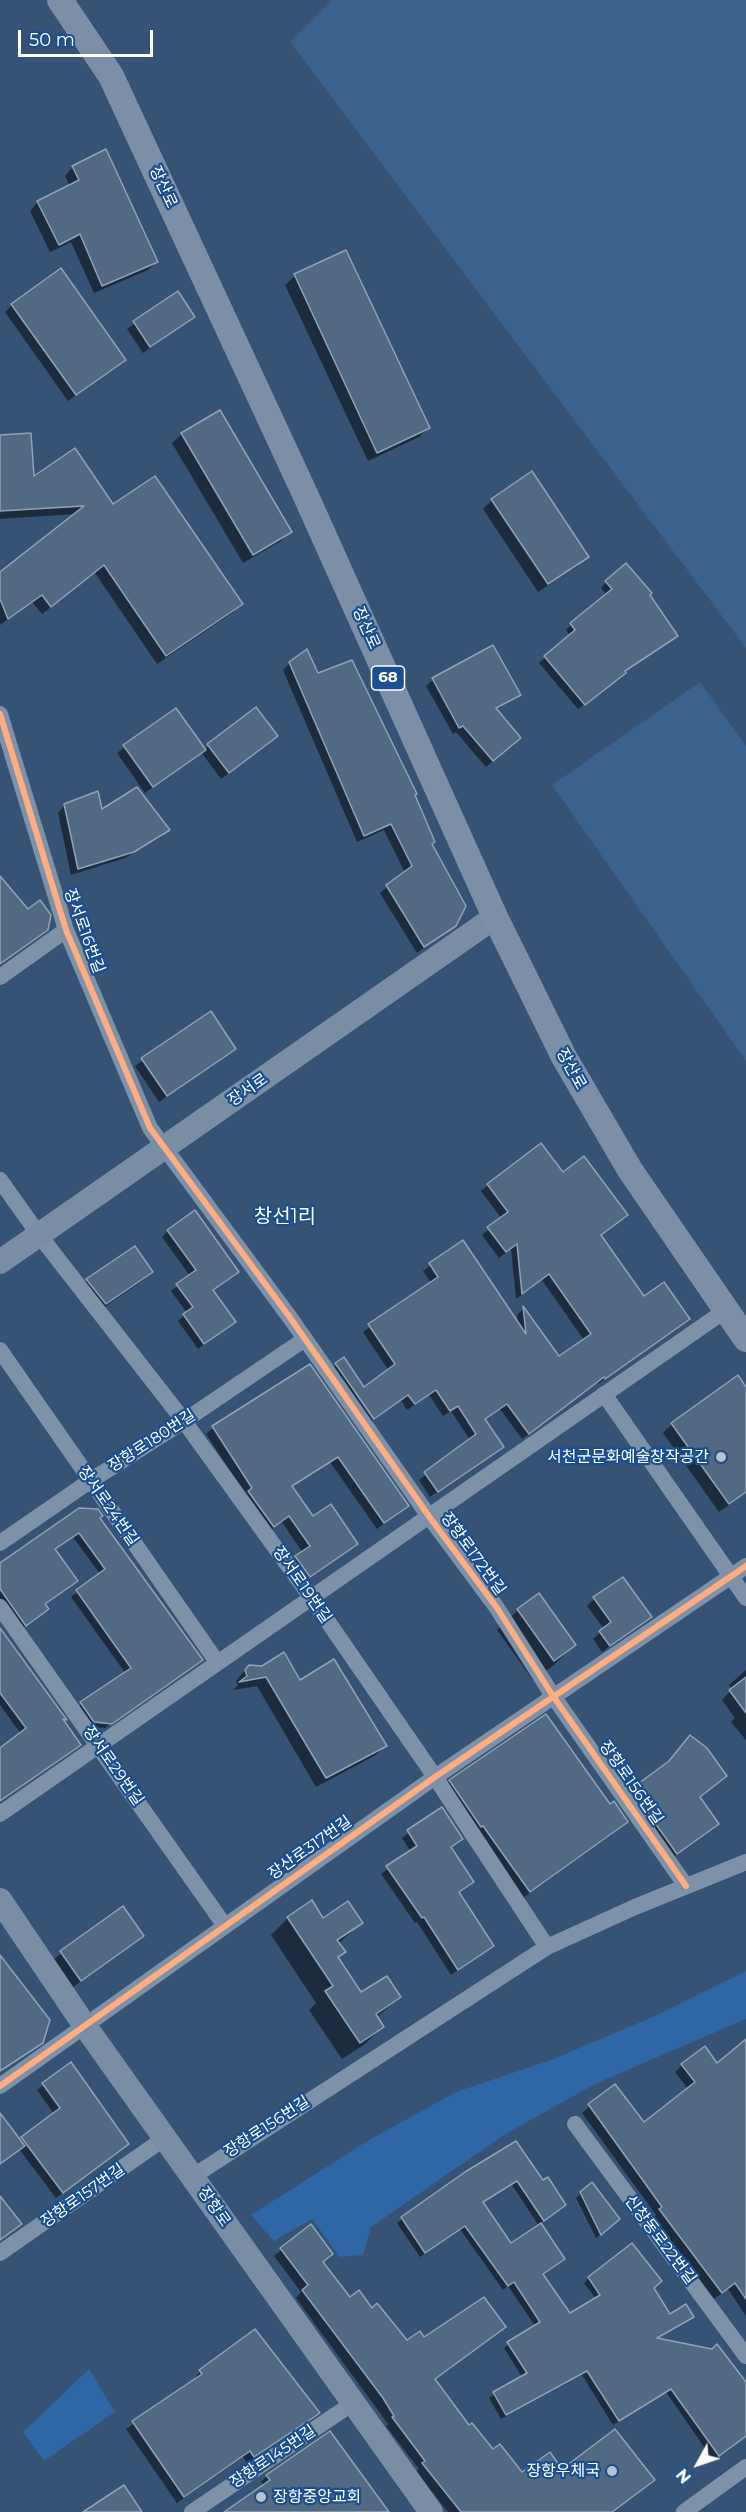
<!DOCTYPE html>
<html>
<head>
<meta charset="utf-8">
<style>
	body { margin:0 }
	#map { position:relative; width:746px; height:2512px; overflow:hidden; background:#365274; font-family:Montserrat,sans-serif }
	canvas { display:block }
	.north { position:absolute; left:668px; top:2434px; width:60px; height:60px; -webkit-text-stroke:4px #1b4f8f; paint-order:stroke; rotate:230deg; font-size:16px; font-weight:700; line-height:24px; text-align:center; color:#fff }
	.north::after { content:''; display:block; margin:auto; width:21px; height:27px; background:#fff; clip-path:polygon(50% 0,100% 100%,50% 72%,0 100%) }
	.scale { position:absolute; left:18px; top:30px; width:135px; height:27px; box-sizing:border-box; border:3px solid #fff; border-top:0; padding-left:8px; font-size:18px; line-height:21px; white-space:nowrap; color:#fff; -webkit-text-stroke:4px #1b4f8f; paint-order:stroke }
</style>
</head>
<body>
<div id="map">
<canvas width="746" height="2512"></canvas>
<div class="north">N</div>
<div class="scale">50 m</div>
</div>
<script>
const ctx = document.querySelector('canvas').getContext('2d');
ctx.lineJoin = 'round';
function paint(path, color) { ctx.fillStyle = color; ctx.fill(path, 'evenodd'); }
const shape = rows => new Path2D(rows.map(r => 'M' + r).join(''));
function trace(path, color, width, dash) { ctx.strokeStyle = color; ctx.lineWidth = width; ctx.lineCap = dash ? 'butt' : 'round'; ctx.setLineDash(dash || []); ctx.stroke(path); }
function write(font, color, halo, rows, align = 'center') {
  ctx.font = font + ' Montserrat,"Noto Sans KR",sans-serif'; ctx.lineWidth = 4.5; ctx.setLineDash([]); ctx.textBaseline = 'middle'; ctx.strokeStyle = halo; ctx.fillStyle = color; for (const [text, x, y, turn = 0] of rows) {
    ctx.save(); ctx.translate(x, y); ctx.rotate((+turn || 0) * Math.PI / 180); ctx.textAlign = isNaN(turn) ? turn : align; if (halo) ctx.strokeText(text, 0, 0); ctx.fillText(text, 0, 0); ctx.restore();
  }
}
paint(shape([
	[746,1971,746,2019,595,2084,504,2135,371,2227,363,2255,340,2257,312,2219,274,2241,251,2215,369,2140,456,2092,551,2060,657,2015],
	[89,2369,115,2412,44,2461,23,2432]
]), '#2f66a5');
paint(shape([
	[332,0,746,0,746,648,290,42],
	[700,682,746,746,746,1061,552,785]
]), '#3b618d');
paint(shape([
	[73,167,157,261,148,270,94,293,71,242,50,252,30,211,38,202,70,186,65,176],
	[346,252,428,428,419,437,368,461,285,285,295,276],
	[177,293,193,316,143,353,127,329],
	[12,305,124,360,68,401,5,312],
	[219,412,290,532,281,541,243,563,172,443,182,434],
	[0,436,33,479,113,506,241,604,232,613,157,664,95,573,42,614,32,602,0,625,0,574,76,514,0,519],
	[492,500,587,556,578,566,538,592,483,509],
	[606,582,648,595,676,636,624,672,578,709,539,663,570,636,566,630,571,625,607,595,601,588],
	[493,647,519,694,496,710,512,745,486,767,456,732,453,734,426,686,433,680],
	[290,663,317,675,431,844,455,925,417,953,380,893,405,873,384,830,357,842,283,670],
	[255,709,269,743,221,779,201,752,145,793,117,753,175,710,204,750],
	[65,805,168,830,161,837,125,858,71,875,58,813],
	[0,877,41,934,0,965],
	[210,1013,234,1049,159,1102,135,1066],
	[562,1174,626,1215,600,1236,644,1298,688,1319,598,1384,597,1382,522,1439,500,1409,484,1420,502,1447,430,1497,419,1480,470,1440,451,1411,443,1416,429,1395,407,1410,401,1400,375,1419,357,1393,354,1393,373,1420,367,1425,329,1371,344,1359,363,1390,389,1371,363,1332,431,1283,423,1271,463,1242,518,1325,517,1315,523,1309,558,1358,584,1340,542,1280,516,1299,511,1249,499,1258,482,1235,502,1219,481,1191,488,1185],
	[168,1231,234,1322,198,1349,178,1321,187,1313,171,1291,190,1276,162,1237],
	[151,1272,142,1281,96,1313,78,1289,87,1280],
	[310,1367,407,1505,377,1529,330,1462,292,1487,313,1518,356,1544,302,1583,289,1564,303,1553,282,1522,266,1533,246,1495,206,1434,213,1428],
	[746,1389,746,1493,719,1512,663,1433,672,1424],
	[98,1518,196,1665,105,1728,89,1727,76,1708,126,1674,71,1597,100,1574,73,1537,54,1550,44,1605,47,1609,42,1614,20,1630,0,1603,0,1565],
	[594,1599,650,1617,602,1652,593,1639,604,1629,587,1606],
	[518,1610,574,1645,553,1666,533,1680,497,1630],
	[0,1628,65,1720,63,1722,80,1745,0,1802,0,1749,21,1734,0,1705],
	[249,1666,299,1682,385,1746,376,1755,316,1787,257,1686,233,1690,238,1685,236,1681,240,1676],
	[746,1670,746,1740,731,1722,735,1718,722,1700,732,1689,729,1685],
	[450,1781,609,1806,626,1822,617,1831,520,1900,441,1790],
	[632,1790,698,1798,717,1824,671,1859,626,1796],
	[442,1809,461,1839,450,1848,472,1881,458,1893,492,1946,451,1975,417,1922,415,1923,381,1874,411,1852,402,1838],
	[122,1908,142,1936,73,1987,54,1959],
	[288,1918,361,1923,338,1944,344,1952,337,1959,361,1994,399,1997,376,2018,382,2027,365,2044,342,2059,309,2010,316,2003,271,1935],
	[0,1956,41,2042,0,2072],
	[746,2041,746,2316,728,2289,714,2299,653,2218,656,2215,582,2113,615,2086,644,2124,688,2089,675,2072,682,2065,717,2065],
	[71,2064,127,2144,56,2198,19,2149,0,2163,0,2115,19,2141,54,2114,37,2090],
	[466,2173,543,2182,565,2205,540,2223,563,2259,542,2275,569,2315,596,2299,584,2283,589,2278,652,2288,669,2316,692,2317,656,2340,746,2385,746,2435,713,2460,666,2392,613,2425,582,2375,501,2419,489,2398,522,2377,504,2348,535,2326,508,2286,503,2290,460,2229,420,2257,397,2223],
	[512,2185,539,2226,510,2245,482,2203],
	[591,2185,613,2223,596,2238,576,2198],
	[311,2226,331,2254,322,2263,350,2299,372,2310,407,2343,504,2327,434,2380,469,2427,493,2451,521,2474,562,2471,646,2487,612,2512,448,2512,416,2471,419,2469,386,2426,388,2424,296,2298,301,2292,274,2256],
	[200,2372,318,2413,247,2463,243,2457,177,2503,126,2429,195,2380,194,2379],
	[267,2476,387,2512,226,2512,264,2486,261,2482]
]), '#0007');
const building = shape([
	[106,149,158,262,102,286,80,234,59,245,37,201,79,180,72,166,106,149],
	[346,250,430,428,377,453,294,274,346,250],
	[61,268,126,360,76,395,11,304,61,268],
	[178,291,195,317,150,347,133,321,178,291],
	[220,410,292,532,253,555,181,433,220,410],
	[31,433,34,476,75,448,113,504,155,476,243,604,166,656,104,565,51,607,42,595,8,619,0,599,0,572,84,506,0,511,0,435,31,433],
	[532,471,589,557,548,584,491,499,532,471],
	[626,563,652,593,650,595,678,636,625,671,626,673,585,705,544,656,575,630,570,623,612,589,605,581,626,563],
	[493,645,521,695,496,708,521,738,493,761,463,726,459,728,432,678,493,645],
	[307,649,318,673,352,660,417,794,415,795,435,842,432,844,466,906,456,926,424,947,386,885,412,866,391,824,364,836,289,662,307,649],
	[256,707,278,736,229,773,207,744,256,707],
	[176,708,206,750,153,787,123,745,176,708],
	[137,787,170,830,134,852,78,869,64,804,98,791,102,809,137,787],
	[0,876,28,909,40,900,51,915,48,930,0,964,0,876],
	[211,1011,236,1049,167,1096,141,1058,211,1011],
	[541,1143,563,1172,584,1156,628,1215,601,1235,644,1296,664,1282,690,1319,605,1379,604,1377,529,1434,507,1404,485,1419,504,1447,438,1492,424,1472,476,1434,458,1406,450,1411,436,1390,415,1404,408,1395,374,1419,335,1363,344,1357,364,1387,395,1364,368,1324,438,1277,429,1263,463,1240,526,1334,523,1306,559,1356,591,1334,549,1274,522,1294,517,1244,506,1252,487,1227,508,1212,487,1184,541,1143],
	[195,1210,239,1272,213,1290,236,1322,204,1344,183,1314,193,1307,176,1284,196,1270,167,1230,195,1210],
	[135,1246,153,1272,106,1304,86,1279,135,1246],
	[310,1364,409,1506,384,1523,338,1457,292,1486,313,1516,331,1504,358,1544,310,1577,295,1556,310,1546,289,1516,274,1527,248,1491,252,1488,212,1426,310,1364],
	[738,1375,746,1387,746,1492,729,1504,671,1423,738,1375],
	[79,1508,98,1509,103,1516,100,1518,203,1660,112,1724,94,1722,80,1702,131,1668,76,1590,105,1569,79,1533,55,1549,78,1581,45,1604,49,1609,26,1626,0,1589,0,1563,79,1508],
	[623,1577,652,1617,610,1646,599,1631,611,1622,593,1597,623,1577],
	[539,1593,576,1645,554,1661,517,1609,539,1593],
	[0,1628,67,1720,63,1719,81,1745,0,1801,0,1748,26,1728,0,1693,0,1628],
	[284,1652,300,1680,334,1659,387,1746,326,1778,266,1677,239,1682,247,1676,245,1670,249,1665,262,1666,284,1652],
	[746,1677,746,1713,729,1690,746,1677],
	[546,1714,610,1804,614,1801,628,1822,530,1892,483,1826,481,1827,449,1780,546,1714],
	[690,1735,707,1748,727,1776,700,1797,719,1824,677,1854,631,1789,669,1761,690,1735],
	[442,1807,463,1839,451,1847,474,1882,459,1892,494,1946,458,1970,424,1917,422,1918,386,1866,417,1846,407,1830,442,1807],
	[312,1900,323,1918,348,1901,363,1923,337,1940,346,1952,338,1957,361,1992,387,1976,401,1997,376,2014,384,2027,360,2043,325,1991,333,1986,287,1917,312,1900],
	[123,1906,144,1936,81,1981,60,1951,123,1906],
	[0,1955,50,2020,43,2043,0,2071,0,1955],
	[746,2039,746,2299,735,2283,722,2293,659,2209,662,2207,588,2104,615,2084,644,2122,695,2082,681,2064,705,2046,717,2063,746,2039],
	[71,2062,129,2144,63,2193,21,2137,60,2108,42,2083,71,2062],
	[0,2113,25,2146,0,2164,0,2113],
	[516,2141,543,2180,548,2177,566,2205,544,2221,517,2181,483,2202,511,2243,541,2223,565,2259,543,2274,570,2313,600,2295,588,2277,632,2243,662,2281,654,2288,670,2314,686,2304,694,2317,657,2338,712,2349,717,2344,746,2382,746,2436,719,2456,671,2389,619,2421,587,2371,506,2415,493,2392,527,2373,507,2342,540,2322,514,2282,508,2286,465,2226,425,2253,401,2217,465,2172,516,2141],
	[592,2182,620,2219,601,2235,580,2192,592,2182],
	[0,2196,22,2224,0,2240,0,2196],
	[311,2224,333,2254,323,2262,350,2297,359,2290,372,2308,377,2303,407,2340,420,2331,424,2337,484,2297,506,2327,435,2379,469,2425,472,2423,493,2449,500,2444,522,2472,550,2452,562,2469,615,2429,655,2480,612,2512,461,2512,422,2463,425,2461,392,2417,394,2416,383,2398,302,2290,308,2285,280,2248,311,2224],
	[255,2329,320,2413,254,2457,250,2451,184,2497,132,2421,202,2374,199,2370,255,2329],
	[330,2431,389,2512,224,2512,270,2480,266,2475,330,2431],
	[124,2485,142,2512,83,2512,124,2485]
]);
paint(building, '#526984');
trace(building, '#92a2b6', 1.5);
trace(shape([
	[0,714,66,930,150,1128,291,1319,428,1515,497,1608,553,1696,686,1886],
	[0,977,66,930],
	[0,1180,39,1235,184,1421,311,1597,435,1777,547,1947],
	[0,1350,217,1662],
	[604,1394,746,1598],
	[0,1543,90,1481,184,1421,305,1339],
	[0,1607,225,1926],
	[0,1814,726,1310],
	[0,2086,435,1777,746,1566],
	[575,2124,746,2356],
	[192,2177,547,1947,635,1907,746,1862],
	[0,2253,165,2138],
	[192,2512,353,2403],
	[684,2512,746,2467]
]), '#7d92a8', 16);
trace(shape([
	[0,1262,495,917],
	[0,1900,85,2026,431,2512]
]), '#798da4', 24);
trace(shape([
	[60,0,111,76,305,494,495,917,564,1057,630,1170,746,1339]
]), '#7d8ea7', 26);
trace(shape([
	[0,714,66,930,150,1128,291,1319,428,1515,497,1608,553,1696,686,1886],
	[0,2086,435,1777,746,1566]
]), '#ffac80', 6);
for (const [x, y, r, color] of [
	[721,1457,6,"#b9c2ce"],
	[612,2471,6,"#b9c2ce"],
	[261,2497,6,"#b9c2ce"]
]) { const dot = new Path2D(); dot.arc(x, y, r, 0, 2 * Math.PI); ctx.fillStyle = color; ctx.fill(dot); trace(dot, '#1b4f8f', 2); }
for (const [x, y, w] of [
	[388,678,33]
]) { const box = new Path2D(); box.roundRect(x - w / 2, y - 12, w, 24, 4.5); ctx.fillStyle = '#1b4f8f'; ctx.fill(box); trace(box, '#fff', 1.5); }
write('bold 15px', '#fff', null, [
	["68",388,678]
]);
write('16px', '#fff', '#1b4f8f', [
	["장산로",163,187,65],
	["장산로",366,628,66],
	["장서로16번길",84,931,70],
	["장산로",571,1069,61],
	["장서로",248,1090,-35],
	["장항로180번길",152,1441,-33],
	["장서로24번길",108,1506,55],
	["장항로172번길",473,1554,54],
	["장서로19번길",302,1585,55],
	["장서로29번길",113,1766,55],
	["장항로156번길",631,1783,55],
	["장산로317번길",310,1848,-35],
	["장항로156번길",267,2127,-33],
	["장항로157번길",83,2196,-35],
	["장항로",214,2207,55],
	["신창동로22번길",660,2240,53],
	["장항로145번길",273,2457,-34]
]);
write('16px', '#fff', '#1b4f8f', [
	["서천군문화예술창작공간",709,1457],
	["장항우체국",600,2471],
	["장항중앙교회",273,2497,"left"]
], 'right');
write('20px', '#fff', '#1b4f8f', [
	["창선1리",285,1217]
]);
</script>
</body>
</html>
